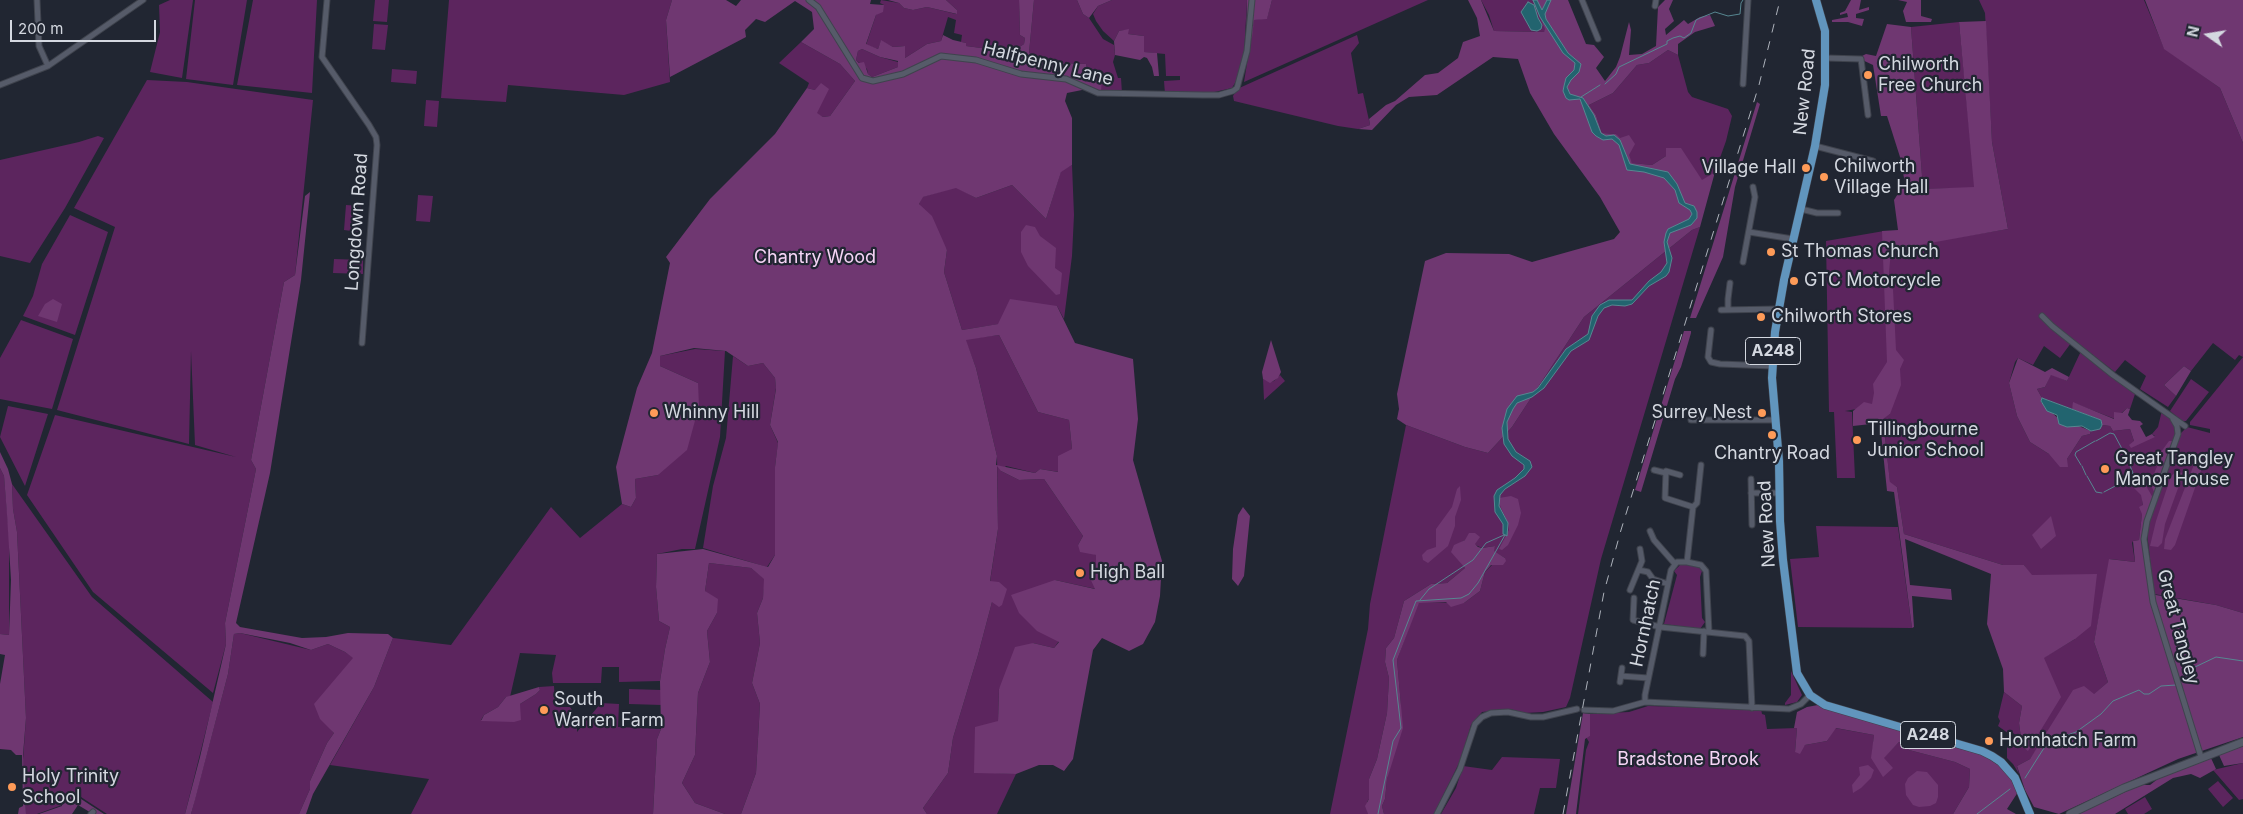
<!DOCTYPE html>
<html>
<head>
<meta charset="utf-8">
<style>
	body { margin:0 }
	#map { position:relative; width:2243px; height:814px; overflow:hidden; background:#212632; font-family:Inter,sans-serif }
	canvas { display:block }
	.north { position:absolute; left:2183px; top:10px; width:50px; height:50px; -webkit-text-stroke:4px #212632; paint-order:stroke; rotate:283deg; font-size:14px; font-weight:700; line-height:20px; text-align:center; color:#d4d8e0 }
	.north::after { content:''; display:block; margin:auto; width:18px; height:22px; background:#d4d8e0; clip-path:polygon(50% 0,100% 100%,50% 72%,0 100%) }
	.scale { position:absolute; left:10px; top:20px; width:146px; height:22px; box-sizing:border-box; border:2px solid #d4d8e0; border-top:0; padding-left:6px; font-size:15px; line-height:18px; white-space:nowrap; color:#d4d8e0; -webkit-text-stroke:4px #212632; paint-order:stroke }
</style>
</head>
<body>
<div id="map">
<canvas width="2243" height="814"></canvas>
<div class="north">N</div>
<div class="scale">200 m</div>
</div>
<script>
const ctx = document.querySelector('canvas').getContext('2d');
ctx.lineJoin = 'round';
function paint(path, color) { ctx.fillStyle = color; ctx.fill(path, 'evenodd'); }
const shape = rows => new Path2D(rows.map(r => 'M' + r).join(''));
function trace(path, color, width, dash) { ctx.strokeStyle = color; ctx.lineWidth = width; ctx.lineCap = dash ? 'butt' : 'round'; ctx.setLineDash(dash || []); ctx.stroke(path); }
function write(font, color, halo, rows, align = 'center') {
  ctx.font = font + ' Inter,sans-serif'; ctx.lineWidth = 4.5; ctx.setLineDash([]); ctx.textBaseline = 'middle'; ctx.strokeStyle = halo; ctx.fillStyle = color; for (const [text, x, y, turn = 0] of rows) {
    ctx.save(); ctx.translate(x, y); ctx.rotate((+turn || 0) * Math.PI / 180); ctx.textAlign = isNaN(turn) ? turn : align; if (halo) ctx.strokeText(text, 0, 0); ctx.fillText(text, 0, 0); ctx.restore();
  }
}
paint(shape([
	[170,0,193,0,182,78,150,72,160,32,159,5],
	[195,0,247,0,233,85,186,79],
	[253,0,317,0,312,93,237,85],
	[375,0,389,0,387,22,373,21],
	[449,0,672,0,666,20,670,82,624,95,508,85,506,102,441,98],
	[881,0,899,3,904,8,913,10,927,7,956,14,957,10,946,0,1019,0,1020,35,1025,38,1024,44,1012,52,966,46,966,43,961,42,962,35,954,33,956,20,948,17,941,41,927,44,905,58,904,46,893,47,881,41,878,49,866,45,876,15,884,5,880,3],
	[1034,0,1077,0,1083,14,1089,18,1103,39,1114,45,1115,55,1113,62,1118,78,1121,78,1122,93,1101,92,1089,77,1086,64,1062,63,1029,53],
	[1112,0,1247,0,1244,56,1239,76,1232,88,1210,93,1165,94,1164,81,1180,80,1180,76,1166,76,1165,54,1144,52,1144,36,1128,34,1128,30,1119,31,1114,41,1103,31,1096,21,1093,14,1098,6],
	[1272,0,1428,0,1244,82,1254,20,1267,18],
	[1481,0,1532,0,1546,30,1544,32,1494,31,1489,15],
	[1979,0,2144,0,2164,48,2220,88,2243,143,2243,613,2216,605,2154,594,2147,533,2149,523,2181,433,2187,427,2210,433,2210,429,2190,425,2190,422,2243,357,2239,355,2235,360,2213,343,2191,371,2184,366,2164,385,2176,396,2168,407,2140,389,2146,376,2125,360,2115,372,2056,327,2043,313,2040,318,2071,343,2060,358,2044,346,2033,365,2018,358,2015,362,2009,383,2017,416,2030,442,2049,454,2067,459,2082,436,2090,434,2091,431,2100,429,2102,425,2110,426,2113,431,2130,429,2134,441,2155,436,2152,434,2158,427,2162,410,2170,418,2177,432,2153,498,2142,494,2143,506,2139,540,2133,541,2132,543,2135,562,2110,559,2094,642,2108,682,2046,737,2030,759,2017,766,2019,774,2013,764,2007,758,2007,741,2012,744,2017,736,2013,733,2012,736,1998,726,2000,721,1998,717,2004,692,2022,706,2019,723,2022,746,2043,658,2075,639,2024,565,2003,565,1904,534,1897,487,1890,483,1883,418,1890,414,1874,406,1845,411,1852,412,1855,478,1837,478,1834,412,1829,412,1826,241,1884,231,1887,249,2008,229,1992,142,1985,13],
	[1959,22,1975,188,1923,189,1911,27],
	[374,24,388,25,385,50,372,49],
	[1357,35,1359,43,1351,53,1358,94,1363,93,1370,125,1358,129,1338,126,1234,101,1233,96,1237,89],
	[801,42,840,64,855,81,830,116,823,117,817,114,815,90,807,88,809,83,779,63],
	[862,49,880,57,898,62,898,67,872,77,868,74,867,69,856,60,858,51],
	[1668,50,1678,55,1688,92,1692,97,1728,109,1732,116,1726,141,1715,172,1702,181,1666,156,1652,165,1632,163,1616,134,1602,133,1596,115,1589,105,1613,93,1637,65,1649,63],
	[392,69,417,71,416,84,391,82],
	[147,80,187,82,313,100,295,275,284,282,251,460,256,469,225,623,226,644,213,693,93,592,27,495,55,415,236,457,195,445,191,351,189,444,57,410,115,227,74,208],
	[426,100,439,101,437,127,424,126],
	[98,136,104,138,65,208,30,263,0,256,0,160,79,142],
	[1072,165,1074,215,1072,256,1064,319,1057,306,999,324,962,330,944,272,947,250,919,204,922,197,956,187,976,198,1012,185,1046,219,1061,171],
	[418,195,433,196,430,222,416,221],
	[346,205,361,206,359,232,344,230],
	[70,215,108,232,75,335,23,316,33,296,42,264],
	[1700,227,1601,559,1570,698,1566,707,1543,712,1525,713,1510,709,1482,712,1471,725,1461,759,1434,814,1384,814,1382,806,1385,799,1387,779,1401,706,1397,660,1415,611,1419,602,1464,603,1480,591,1485,572,1492,565,1496,564,1505,558,1493,551,1495,546,1482,548,1465,540,1458,544,1458,558,1465,568,1447,583,1431,584,1404,601,1394,638,1386,648,1385,662,1389,678,1387,713,1377,759,1369,779,1369,799,1367,802,1368,814,1330,814,1368,629,1370,604,1406,425,1465,447,1488,453,1512,427,1584,317,1692,230],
	[334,259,363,260,363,274,333,273],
	[21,320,73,339,52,409,0,399,0,358],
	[999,335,1038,412,1069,420,1072,449,1059,472,1040,469,1035,473,1006,466,1001,471,1019,480,1044,479,1083,536,1078,545,1096,555,1096,589,1055,580,1059,641,1054,648,1033,643,999,689,998,721,975,772,1016,774,997,814,927,814,923,808,948,773,953,738,978,655,992,602,990,582,998,529,997,456,976,368,965,339],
	[695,349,725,351,720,437,695,549,682,549,657,554,656,587,659,621,670,627,665,649,660,681,619,682,619,667,602,667,601,683,553,683,552,673,556,655,520,653,510,697,506,697,498,707,484,715,481,720,520,715,520,704,536,694,540,690,539,687,554,686,555,703,558,703,558,707,570,707,572,710,573,720,577,722,577,732,601,703,619,704,618,727,661,729,657,739,653,814,411,814,429,779,330,765,374,687,393,638,451,645,551,507,580,538,622,504,631,507,636,498,635,479,658,475,698,383,660,366,660,356],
	[2081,351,2148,399,2135,394,2130,409,2127,408,2115,419,2074,403,2072,409,2042,398,2037,389,2045,387,2051,374,2067,381],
	[733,356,748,366,763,363,775,378,776,388,770,425,778,443,775,467,775,555,767,567,703,548,713,486,726,438],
	[1280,375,1285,381,1264,400,1263,379,1270,382,1274,381],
	[2191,379,2209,392,2186,421,2182,421,2170,411],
	[8,406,48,414,25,486,0,437],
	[0,468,4,476,9,535,9,635,0,634],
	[12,484,92,597,213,702,185,814,107,814,81,797,68,794,63,797,62,805,37,814,26,814,23,760,26,718,17,532,13,509],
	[1816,526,1898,527,1912,628,1798,627,1790,559,1819,557],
	[709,563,751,568,765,579,763,598,757,613,760,643,752,683,760,704,756,773,741,814,725,814,695,803,682,783,695,755,698,693,710,662,707,631,717,613,705,591],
	[1681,564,1699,566,1702,571,1700,577,1702,618,1705,622,1700,629,1664,624,1677,575,1674,571],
	[240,633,311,650,328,644,345,652,354,658,339,676,330,728,334,733,327,743,310,781,310,789,299,814,191,814,228,674,234,634],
	[1791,671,1802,695,1797,702,1785,705,1785,703,1791,695],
	[629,689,661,690,662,705,629,704],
	[1648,706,1761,709,1762,714,1765,715,1767,729,1797,728,1795,752,1805,745,1827,741,1835,728,1874,735,1872,758,1883,758,1899,742,1909,750,1955,762,1970,769,1969,787,1953,814,1578,814,1586,750,1589,742,1586,737,1590,736,1590,714,1629,712],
	[1502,757,1560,759,1556,788,1540,788,1534,814,1441,814,1456,788,1463,766,1492,770],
	[2243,763,2243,799,2239,800,2213,770],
	[2218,781,2233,798,2223,807,2208,789],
	[2145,797,2152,809,2144,814,2128,814,2125,809]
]), '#5c255e');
paint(shape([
	[672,0,726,0,736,6,741,0,871,0,870,4,884,5,883,12,876,15,866,44,878,49,881,40,893,47,905,46,905,58,927,44,941,41,943,35,953,40,966,43,966,46,1012,52,1024,44,1025,38,1020,35,1019,0,1034,0,1029,53,1062,63,1086,64,1089,77,1102,78,1101,92,1084,85,1082,90,1067,93,1065,101,1072,118,1072,165,1061,172,1046,219,1012,185,976,198,956,188,923,197,919,204,932,216,947,250,944,272,962,330,998,324,1010,299,1057,306,1075,343,1133,359,1138,419,1133,460,1162,561,1160,596,1155,622,1143,644,1129,651,1102,638,1093,650,1073,759,1064,771,1053,765,1039,765,1016,774,974,773,975,727,998,721,999,689,1015,647,1033,643,1054,648,1059,642,1037,631,1019,613,1011,595,1055,580,1095,589,1089,576,1096,568,1096,555,1080,552,1078,545,1083,536,1044,479,1019,480,1001,471,997,466,998,529,990,581,999,582,1007,589,1002,605,999,607,992,602,978,655,953,738,948,773,923,808,927,814,741,814,756,773,760,704,752,683,760,643,757,613,763,598,764,579,751,568,709,563,705,591,718,599,717,613,707,631,710,662,698,693,695,755,682,783,695,803,725,814,653,814,657,739,661,729,660,681,665,649,670,627,659,621,656,587,657,554,703,549,768,567,775,555,775,467,778,442,770,425,776,389,775,378,763,363,748,366,726,351,694,348,660,356,660,366,698,383,699,406,687,450,658,475,635,479,636,498,631,507,622,504,616,467,637,388,652,353,670,263,666,257,710,199,775,134,807,88,815,90,821,83,829,89,817,113,823,117,830,116,855,81,840,64,801,42,814,29,812,12,795,1,765,22,756,19,745,30,746,37,670,77,666,20],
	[862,49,880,57,898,61,898,67,872,77,868,74,864,62,859,63,856,60,858,51],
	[999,335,1038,412,1069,420,1072,449,1058,456,1058,472,1040,469,1035,473,996,465,997,456,976,368,966,340],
	[888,0,946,0,957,10,957,14,927,7,913,10,904,8,899,3],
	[1077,0,1112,0,1098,6,1089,18,1083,14],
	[1247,0,1272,0,1267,19,1254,20,1252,38,1246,41],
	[1468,0,1481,0,1494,31,1544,32,1545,29,1532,0,1568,0,1586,44,1594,45,1604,57,1596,68,1605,81,1616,67,1620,57,1629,22,1631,30,1629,55,1642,54,1656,46,1658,7,1665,0,1673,0,1669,9,1674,21,1665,29,1666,35,1684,20,1688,24,1700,17,1710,15,1715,26,1695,32,1678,44,1678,55,1668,50,1649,63,1637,65,1613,93,1589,105,1596,115,1602,133,1616,134,1620,138,1629,135,1635,144,1629,155,1632,163,1652,165,1666,156,1666,148,1681,148,1702,180,1715,172,1700,227,1692,230,1584,317,1512,427,1488,453,1465,447,1406,425,1397,419,1399,409,1397,394,1425,261,1446,253,1509,254,1532,262,1614,239,1620,232,1600,197,1554,134,1530,93,1518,59,1493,57,1437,95,1409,97,1396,105,1372,130,1358,129,1370,125,1369,119,1386,105,1395,101,1425,75,1438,73,1458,58,1463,42,1480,36,1477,18],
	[1851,0,1861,0,1859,10,1869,7,1869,10,1856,14,1856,18,1864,19,1862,26,1848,22,1832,22,1832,20,1848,17,1847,13,1840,15,1840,13,1845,11],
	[1898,0,1921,0,1921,16,1932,19,1931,22,1906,22,1903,11,1907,2],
	[2145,0,2243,0,2243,143,2220,88,2164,49],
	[1986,21,1992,142,2008,229,1891,250,1888,284,1893,289,1896,350,1904,360,1900,369,1901,385,1890,414,1883,419,1890,482,1897,487,1904,534,2003,565,2024,565,2032,575,2097,574,2091,626,2075,639,2044,658,2061,697,2028,751,2022,746,2019,723,2022,706,2004,692,2003,669,1987,624,1991,574,1905,539,1910,585,1951,589,1952,600,1912,596,1914,627,1912,628,1894,492,1887,491,1880,423,1853,426,1853,411,1864,402,1872,404,1874,393,1873,384,1887,362,1882,231,1898,230,1894,200,1905,183,1900,157,1887,116,1881,116,1873,65,1858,58,1866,54,1876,56,1887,24,1911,27,1923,189,1974,187,1959,22],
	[1129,29,1128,34,1144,36,1144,52,1157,53,1159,76,1154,76,1152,67,1147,58,1144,57,1140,60,1115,55,1114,41,1119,31],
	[1757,102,1760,104,1735,187,1723,257,1696,318,1690,318],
	[310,192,301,280,270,473,236,623,240,627,302,638,326,637,348,633,388,634,393,638,374,687,313,794,306,814,299,814,310,789,310,781,327,743,334,733,320,719,314,704,353,658,345,652,328,644,311,650,290,643,240,633,234,634,228,674,195,800,191,814,185,814,200,757,226,644,225,623,256,469,251,460,284,282,295,275,305,196],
	[1026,225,1035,227,1040,236,1056,248,1055,268,1062,273,1060,294,1056,295,1028,266,1021,252,1021,232],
	[53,299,62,304,57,322,38,316,45,304],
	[1684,331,1691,331,1691,333,1681,367,1675,379,1641,492,1635,490],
	[1271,340,1281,372,1278,378,1270,383,1263,379,1262,372],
	[2018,358,2045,372,2052,368,2069,377,2067,381,2051,375,2045,387,2037,389,2042,398,2041,402,2067,427,2076,425,2091,431,2090,434,2082,436,2067,459,2068,467,2060,467,2049,454,2030,442,2017,416,2009,383],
	[2184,366,2191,371,2176,396,2164,385],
	[2073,402,2114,419,2114,412,2122,413,2127,408,2130,409,2128,415,2132,420,2140,421,2143,424,2140,426,2146,437,2152,434,2155,437,2131,448,2129,445,2134,441,2130,429,2113,431,2110,426,2102,425,2101,420,2072,409],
	[2169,441,2174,441,2155,494,2150,483,2159,462,2161,452],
	[0,452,8,469,12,484,13,509,17,532,26,718,23,755,26,814,18,814,19,808,23,806,22,755,16,755,11,750,0,749,0,684,5,655,0,654,0,634,9,635,11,580,7,515,4,476,0,468],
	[2195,462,2203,465,2175,545,2171,550,2164,549,2165,539],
	[2177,471,2182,473,2181,480,2165,524,2162,543,2158,547,2150,546,2156,521,2171,476],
	[2141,477,2153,498,2145,523,2149,592,2156,595,2216,605,2243,613,2243,737,2178,759,2059,814,2034,807,2025,790,2017,766,2030,759,2073,690,2084,686,2094,694,2108,682,2094,642,2109,559,2135,562,2133,541,2139,540,2142,514,2139,507,2143,505,2141,495,2134,488,2137,481],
	[1460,486,1461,500,1455,517,1455,526,1448,546,1428,563,1423,560,1422,555,1427,550,1436,547,1436,529,1452,507,1457,489],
	[1511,496,1518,499,1521,513,1518,525,1508,545,1502,550,1499,549,1509,530,1508,523,1498,501,1499,498],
	[1243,507,1250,516,1244,576,1238,586,1232,579,1233,549,1238,515],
	[2051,516,2056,536,2041,549,2032,535],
	[1469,533,1475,533,1480,537,1475,544,1478,547,1482,548,1495,546,1494,551,1505,558,1506,561,1503,565,1491,565,1485,572,1480,591,1464,603,1451,607,1446,602,1419,603,1397,660,1403,728,1387,779,1385,799,1382,806,1384,814,1368,814,1365,806,1369,799,1369,779,1377,759,1387,713,1389,678,1385,662,1386,648,1394,638,1404,601,1431,584,1447,583,1465,568,1451,552,1454,545,1465,540],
	[539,687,540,690,536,694,520,704,521,720,514,722,481,721,484,715,498,707,506,697],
	[1818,705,1985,756,2001,767,2011,779,2018,792,2007,809,2016,814,1953,814,1969,787,1970,769,1955,762,1909,750,1899,742,1884,758,1893,768,1883,777,1871,758,1874,735,1836,728,1827,741,1805,745,1800,754,1795,752,1797,728,1794,728,1797,712,1807,707],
	[1583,713,1590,714,1590,736,1585,739,1576,814,1566,814],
	[2243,746,2243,763,2224,766,2219,755],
	[2211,758,2216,769,2200,778,2191,774,2173,778,2115,814,2078,814,2140,785,2150,785,2159,778],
	[1868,765,1874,770,1871,778,1861,788,1853,793,1852,785,1860,775,1859,767],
	[1917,771,1927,772,1938,785,1938,797,1936,803,1930,806,1919,807,1913,805,1906,795,1905,784,1908,778],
	[67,795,78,797,104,814,93,814,78,805,72,814,39,814,62,806,63,797]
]), '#6f3771');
const water = shape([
	[1533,0,1537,0,1542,10,1547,0,1551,0,1545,14,1546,19,1568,53,1581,64,1579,72,1571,80,1567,87,1570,94,1583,98,1594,115,1601,133,1606,136,1614,135,1620,140,1630,164,1668,172,1677,184,1685,203,1694,206,1697,212,1697,218,1691,225,1670,233,1667,242,1672,258,1669,272,1666,276,1649,286,1632,304,1625,306,1612,305,1604,308,1598,316,1589,340,1571,351,1544,388,1532,397,1517,403,1513,409,1507,422,1508,439,1516,452,1530,461,1532,467,1525,476,1505,489,1500,495,1499,506,1508,523,1507,536,1503,534,1503,524,1495,512,1494,496,1497,490,1515,478,1524,469,1524,465,1512,456,1504,444,1502,428,1507,409,1517,396,1533,392,1538,388,1566,349,1588,334,1592,316,1600,305,1609,300,1632,300,1649,281,1661,272,1667,263,1664,242,1666,233,1668,229,1689,219,1692,214,1690,210,1679,203,1675,190,1664,178,1644,172,1627,170,1619,145,1612,139,1603,140,1596,136,1592,132,1580,99,1569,100,1566,98,1563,91,1564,86,1566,78,1574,70,1575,63,1563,53,1540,17,1533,0],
	[1528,2,1534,5,1538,18,1542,25,1541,29,1537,31,1531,30,1521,12,1528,2],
	[2042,398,2101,420,2102,425,2100,429,2091,431,2082,426,2067,427,2059,424,2057,415,2047,411,2041,401,2042,398]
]);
paint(water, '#22646f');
trace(water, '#578791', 1);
trace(shape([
	[1605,84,1616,74,1619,67,1667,44,1667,41,1673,38,1680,36,1684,38,1691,33,1696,20,1700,18,1715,12,1728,16,1740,14,1741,3,1743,0],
	[1581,97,1600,85],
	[2096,441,2110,433,2114,434,2127,458],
	[2081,465,2075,455,2076,452,2095,441],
	[2082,466,2086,475],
	[2087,476,2096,492,2102,493],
	[2121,483,2133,473,2128,461],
	[2104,492,2119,484],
	[1420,600,1429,589,1473,560,1486,543,1504,535],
	[2187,676,2195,667,2216,657,2243,661],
	[2025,778,2044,748,2056,739,2076,732,2101,714,2113,701,2139,690,2144,694,2149,694,2161,686,2176,685],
	[1378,814,1393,741,1401,728,1393,660,1416,601,1461,598,1469,594,1478,583,1505,535],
	[1977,814,2010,789]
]), '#578791', 1);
const minor = shape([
	[37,0,39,46,48,66],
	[327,0,322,57,369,125,376,137,377,145,362,343],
	[809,0,818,7,862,78,873,81,903,74,941,56,976,60,1021,74,1066,79,1098,93,1203,95,1219,95,1233,91,1237,88,1247,51,1252,0],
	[1582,0,1598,39],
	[1655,6,1656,0],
	[1826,58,1861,59,1868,115],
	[1743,84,1748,0],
	[0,85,48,66,143,0],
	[1815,146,1873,161],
	[1801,209,1817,213,1838,213],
	[1749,232,1793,239],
	[1743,262,1755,197,1753,187],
	[1721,310,1779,309],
	[1728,310,1728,299,1730,283],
	[2042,316,2052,326,2113,375,2185,426],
	[1711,330,1708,357,1711,362,1720,364,1772,366],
	[2173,419,2177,426,2178,434,2147,521,2144,539,2153,602,2201,757],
	[1691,420,1774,420],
	[1654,470,1666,473],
	[1680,475,1666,471,1665,498,1693,507,1697,503,1701,465],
	[1751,479,1752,525],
	[1751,493,1780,493],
	[1693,507,1687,562,1701,565,1706,571,1709,632],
	[1650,531,1654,540,1675,564],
	[1639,570,1648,572,1653,579,1668,584],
	[1630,590,1642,561,1640,549],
	[1634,598,1633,620,1660,627,1745,636,1749,641,1752,708],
	[1703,654,1704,631],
	[1621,676,1648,678],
	[1620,682,1622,668],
	[1645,702,1645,695,1671,570,1677,562,1687,562],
	[1584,710,1613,711,1645,702,1789,709,1801,704,1810,695],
	[91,814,93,812],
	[1437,814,1460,769,1475,724,1482,717,1491,713,1508,712,1531,717,1543,717,1577,709]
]);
const secondary = shape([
	[2070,814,2124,788,2243,742]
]);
const primary = shape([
	[1816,0,1825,31,1825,85,1815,146,1784,280,1775,332,1772,378,1779,461,1780,521,1783,560,1797,673,1810,695,1825,705,1982,751,1992,756,2001,762,2015,778,2030,814]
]);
trace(minor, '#3f434d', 7);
trace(secondary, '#3f434d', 9);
trace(primary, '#3f434d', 9);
trace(minor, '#565b69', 5);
trace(secondary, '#565b69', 7);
trace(primary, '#6195bd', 8);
trace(shape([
	[1563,814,1604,592,1621,530,1759,85,1780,0]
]), '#aeb3bc', 1, [9, 9]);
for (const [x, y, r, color] of [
	[1868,75,5,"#fe9b58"],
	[1806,168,5,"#fe9b58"],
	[1824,177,5,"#fe9b58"],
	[1771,252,5,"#fe9b58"],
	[1794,281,5,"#fe9b58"],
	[1761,317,5,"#fe9b58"],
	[654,413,5,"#fe9b58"],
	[1762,413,5,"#fe9b58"],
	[1772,435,5,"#fe9b58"],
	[1857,440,5,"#fe9b58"],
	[2105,469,5,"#fe9b58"],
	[1080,573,5,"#fe9b58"],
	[544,710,5,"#fe9b58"],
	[1989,741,5,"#fe9b58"],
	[12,787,5,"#fe9b58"]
]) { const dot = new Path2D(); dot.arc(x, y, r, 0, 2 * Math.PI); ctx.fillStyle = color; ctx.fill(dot); trace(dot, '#212632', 2); }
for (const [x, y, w] of [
	[1773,351,55],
	[1928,735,55]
]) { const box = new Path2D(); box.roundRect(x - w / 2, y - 13.5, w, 27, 4); ctx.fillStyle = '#212632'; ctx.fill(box); trace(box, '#d4d8e0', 1); }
write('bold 16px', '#d4d8e0', null, [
	["A248",1773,351],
	["A248",1928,735]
]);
write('18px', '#d4d8e0', '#212632', [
	["Halfpenny Lane",1048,64,14],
	["New Road",1805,92,-84],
	["Longdown Road",357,222,-86],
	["New Road",1767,524,-93],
	["Hornhatch",1646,623,-78],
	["Great Tangley",2178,627,75]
]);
write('18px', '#d4d8e0', '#212632', [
	["Chilworth",1878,65],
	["Free Church",1878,86],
	["Chilworth",1834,167],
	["Village Hall",1834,188],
	["Village Hall",1796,168,"right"],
	["St Thomas Church",1781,252],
	["GTC Motorcycle",1804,281],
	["Chilworth Stores",1771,317],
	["Whinny Hill",664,413],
	["Surrey Nest",1752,413,"right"],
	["Tillingbourne",1867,430],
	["Junior School",1867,451],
	["Chantry Road",1772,454,"center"],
	["Great Tangley",2115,459],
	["Manor House",2115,480],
	["High Ball",1090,573],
	["South",554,700],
	["Warren Farm",554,721],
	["Hornhatch Farm",1999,741],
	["Holy Trinity",22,777],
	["School",22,798]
], 'left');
write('18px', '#f6d5f6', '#212632', [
	["Chantry Wood",815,258],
	["Bradstone Brook",1688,760]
]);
</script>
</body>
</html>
